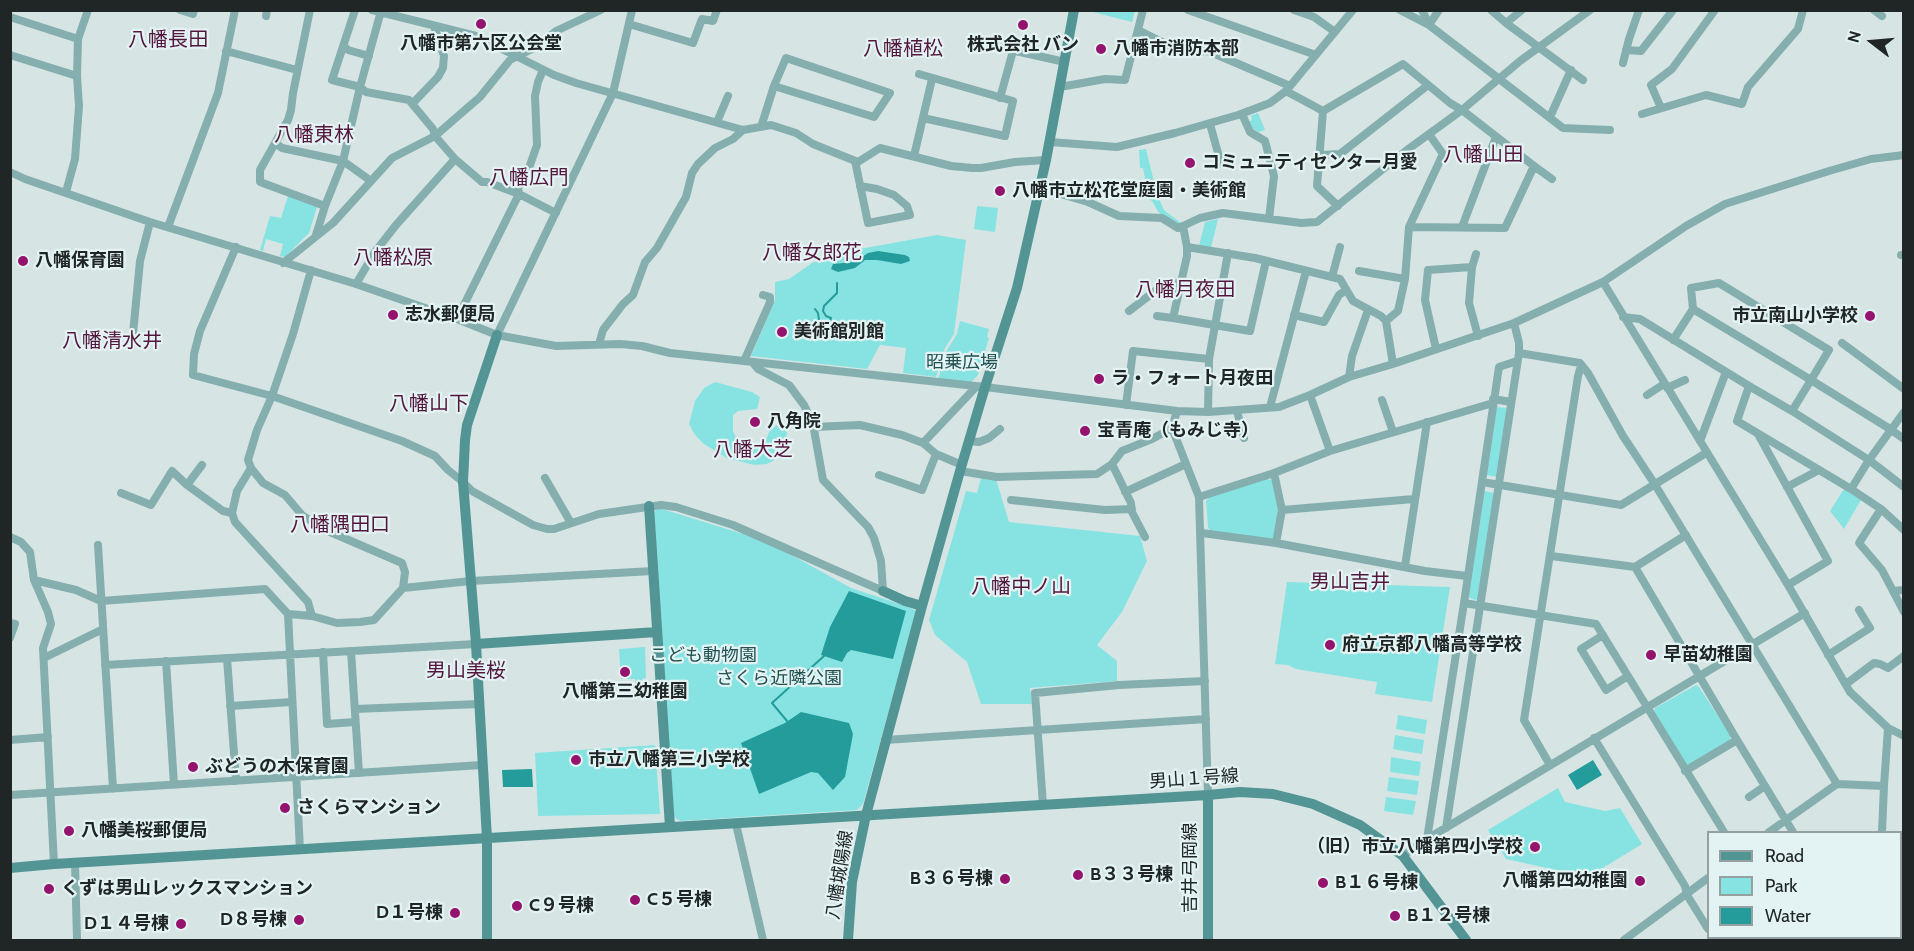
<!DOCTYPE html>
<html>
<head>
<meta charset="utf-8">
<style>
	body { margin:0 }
	#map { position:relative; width:1914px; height:951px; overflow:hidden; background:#d6e5e4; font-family:Cabin,sans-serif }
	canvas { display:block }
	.frame { position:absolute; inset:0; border:12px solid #202626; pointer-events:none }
	.legend { position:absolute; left:1707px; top:831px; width:195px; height:108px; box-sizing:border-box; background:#e3f2f2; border:2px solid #95a0a0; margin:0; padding:8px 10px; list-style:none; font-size:18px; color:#202626 }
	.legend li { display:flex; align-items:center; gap:12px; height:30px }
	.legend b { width:30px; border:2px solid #95a0a0 }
	.north { position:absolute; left:1842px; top:12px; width:60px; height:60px; -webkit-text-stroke:4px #e3f2f2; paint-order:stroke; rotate:286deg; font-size:16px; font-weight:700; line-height:24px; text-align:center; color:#202626 }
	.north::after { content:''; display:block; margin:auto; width:21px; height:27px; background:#202626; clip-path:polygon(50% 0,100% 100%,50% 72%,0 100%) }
</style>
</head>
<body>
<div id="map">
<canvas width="1914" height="951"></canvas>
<div class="frame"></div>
<ul class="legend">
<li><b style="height:8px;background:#539595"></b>Road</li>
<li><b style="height:16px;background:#86e3e2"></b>Park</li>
<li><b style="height:16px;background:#249c9c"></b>Water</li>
</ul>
<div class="north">N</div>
</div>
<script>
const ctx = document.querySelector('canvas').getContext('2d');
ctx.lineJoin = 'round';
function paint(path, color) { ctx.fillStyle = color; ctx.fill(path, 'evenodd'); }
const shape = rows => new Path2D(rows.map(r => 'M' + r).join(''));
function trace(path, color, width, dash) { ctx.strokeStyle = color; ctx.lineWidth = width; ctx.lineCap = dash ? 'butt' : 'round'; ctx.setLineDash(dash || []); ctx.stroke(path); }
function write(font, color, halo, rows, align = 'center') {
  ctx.font = font + ' Cabin,"Noto Sans JP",sans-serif'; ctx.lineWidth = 4.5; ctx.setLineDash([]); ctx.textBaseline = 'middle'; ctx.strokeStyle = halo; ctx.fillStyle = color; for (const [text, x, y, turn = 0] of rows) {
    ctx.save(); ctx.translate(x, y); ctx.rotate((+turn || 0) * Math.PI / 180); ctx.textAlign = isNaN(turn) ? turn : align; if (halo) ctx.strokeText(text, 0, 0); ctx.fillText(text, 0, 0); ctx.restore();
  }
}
paint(shape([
	[1089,11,1089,10,1135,11,1132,22],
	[1258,113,1265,130,1259,132,1252,128,1249,121,1251,121,1252,117,1250,116],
	[1146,149,1157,194,1164,210,1182,224,1179,225,1159,213,1152,201,1149,199,1143,168,1140,168,1139,150],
	[288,196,317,207,309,233,285,257,280,256,283,244,266,239,263,251,260,250,270,216,281,218],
	[977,206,998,208,995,232,974,229],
	[1218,219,1211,248,1199,246,1205,222],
	[937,235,966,240,954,334,945,348,936,377,903,373,906,348,880,345,867,369,751,356,775,300,775,282,789,279,812,263,837,253],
	[960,321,989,329,987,337,989,338,978,375,971,382,938,379,947,350,957,334],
	[715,382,752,392,760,397,757,409,738,411,733,415,733,431,736,438,762,447,765,442,770,430,780,423,786,426,787,429,786,445,773,461,767,464,754,465,727,458,704,444,695,435,689,424,695,401,704,388],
	[1497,407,1507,408,1497,477,1486,475],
	[981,478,996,479,1009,522,1140,536,1147,561,1122,612,1097,645,1117,661,1117,681,1030,688,1032,704,981,704,967,662,935,635,929,620,966,491,977,493],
	[1266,479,1272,480,1282,509,1274,540,1210,530,1208,527,1206,501,1210,496],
	[1844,489,1861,500,1844,529,1830,511],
	[1484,491,1494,493,1478,599,1475,600,1468,597],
	[659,508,766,541,851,588,909,607,916,611,863,804,857,810,680,821,674,817,653,513],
	[1287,582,1450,587,1432,702,1375,694,1377,682,1296,669,1288,665,1275,664],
	[645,647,646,678,642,679,642,692,636,693,635,679,621,679,619,649],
	[1696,685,1699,687,1731,736,1730,740,1688,767,1654,712,1655,708],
	[1398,715,1427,720,1425,734,1396,729],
	[1395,735,1424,740,1422,754,1393,749],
	[655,745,660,814,538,816,535,753],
	[1391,757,1421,762,1419,776,1390,772],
	[1389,777,1419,781,1417,795,1387,791],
	[1558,788,1565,802,1605,811,1620,808,1642,844,1588,877,1506,859,1488,830],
	[1386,797,1416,801,1413,815,1384,811]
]), '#86e3e2');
paint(shape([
	[878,251,905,255,909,257,910,261,901,264,877,260,865,260,855,268,838,272,831,269,833,264,854,262,868,253],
	[849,591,906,611,893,659,851,650,847,653,842,662,821,655,830,627],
	[801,712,849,723,853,734,845,777,833,790,818,773,811,772,759,794,741,743,785,723],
	[1593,760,1602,775,1577,790,1568,775],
	[532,769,533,787,503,787,502,770]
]), '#249c9c');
trace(shape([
	[837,283,837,293,824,306,823,311,826,316,831,318,829,326,846,329],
	[813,327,816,326,819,320,818,313,815,309],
	[787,721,772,703,824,656]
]), '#249c9c', 2);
trace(shape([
	[180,10,193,14,194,10],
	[310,10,293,93,291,110,288,120,260,170,260,182,325,206],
	[355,10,332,80,360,87,366,92,409,100,433,129,435,136,455,159,482,182,487,182,519,194,556,213],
	[372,10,476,36,554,75,576,83,743,130,771,125,796,133,813,144,858,162,880,148,951,166,972,168,981,168,1015,162,1046,160],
	[1188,10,1316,55],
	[1294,10,1314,17,1335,32],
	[1400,10,1429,25,1439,10],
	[1422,10,1429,25,1563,128,1610,130],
	[1491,10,1506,23,1522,10],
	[1874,10,1882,16],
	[266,16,267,10],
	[10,17,78,39],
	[1506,23,1583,80],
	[629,24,693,43,702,19,713,21,717,10],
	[1138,30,1184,53,1208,51,1290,86],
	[344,46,348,50,369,56],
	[993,46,1065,62],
	[1626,50,1641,51,1673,10],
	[226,51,297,70],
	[10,55,77,76],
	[1623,63,1629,39,1639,10],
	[919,74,1013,101,1005,136,923,118],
	[1060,87,1105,79,1125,80,1143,10],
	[1286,91,1323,111],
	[1000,98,1013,51],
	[413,103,438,77,443,68,444,56,434,26],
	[1661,108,1651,85,1672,69,1715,10],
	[1323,111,1403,64,1450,103,1462,110,1534,166,1505,228,1409,227],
	[1323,111,1317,186,1338,206],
	[1242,114,1250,132,1265,141,1274,176,1269,219],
	[1642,114,1706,95,1742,104,1748,87,1798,29,1803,10],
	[1550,117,1571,70],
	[717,122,728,96],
	[1210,124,1221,164],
	[761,127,774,86,786,58,890,93,874,117,774,86],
	[1050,142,1117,147,1175,133,1238,115,1270,103,1286,91,1353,10],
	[275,143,282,148,343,161,371,181],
	[1320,155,1340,154,1428,85],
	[914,156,932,79],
	[855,161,868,223,910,215,907,206,894,195,877,189,860,186],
	[1534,166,1552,179],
	[10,172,25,179,150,222,356,284,457,319,497,335,556,346,620,344,642,346,670,353,985,387,1177,411,1208,412,1279,407,1310,395,1349,377,1393,364,1514,323,1603,282,1686,226,1725,204,1829,171,1871,159,1904,155],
	[1040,188,1088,202,1119,216,1162,218,1178,228,1183,226],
	[66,192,75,159,79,106,77,76,78,39,88,10],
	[168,227,218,93,235,10],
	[1462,227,1496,137],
	[316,235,325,206,343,161,360,87,381,11],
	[236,247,200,331,194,354,193,375,272,396,402,441,435,456,448,470,463,482,472,491,533,525,547,529,554,529,599,514,661,505,676,507,733,525,883,591,881,561,874,538,868,527,823,480,813,424,804,405,789,385,758,369,752,362],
	[1187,247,1187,256,1173,318,1250,331,1266,261],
	[1901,255,1904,255],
	[283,263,333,223,392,158,435,136,480,97,510,60,536,47,556,31,601,10],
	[1472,267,1469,303,1478,336],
	[311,270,293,334,272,396,257,430,248,460,251,468,237,491,232,513,235,522,308,602,312,616],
	[1359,271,1405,279],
	[1332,277,1340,247],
	[1603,282,1788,585,1850,692,1888,728,1904,736],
	[356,284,375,252,396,225,455,159],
	[1693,309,1811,380,1792,411],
	[1129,311,1163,285,1181,283],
	[1294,315,1324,322,1339,295,1346,290],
	[1157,316,1173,318],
	[1623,317,1640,319,1749,386,1737,421,1851,489,1881,509,1904,530],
	[457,319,519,194,518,188,529,168,537,145,535,96,538,82,543,70],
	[1386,321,1398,311,1405,279,1409,227,1443,154,1429,134],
	[497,335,613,93,632,10],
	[1673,340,1693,309,1691,288,1719,283,1829,350,1811,380,1890,429,1904,439],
	[1842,343,1904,389],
	[132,344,140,261,150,222],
	[599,344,603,330,623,304,633,295,645,262,657,248,686,197,692,173,698,164,715,148,733,139,743,130],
	[1436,349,1425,300,1428,270,1472,267,1476,254],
	[1519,353,1580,363,1588,373,1623,436,1654,483,1837,784],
	[744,361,770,302,770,297,763,295],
	[1393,364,1386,321,1381,316,1353,301,1340,279,1255,258,1187,247,1183,226,1200,218,1223,213,1301,223,1317,222,1407,150,1462,110,1520,61,1590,10],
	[1349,377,1352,356,1368,310],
	[1749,386,1792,411,1869,460,1904,487],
	[1667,388,1685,380],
	[1310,395,1330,451],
	[1647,395,1664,384],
	[1493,399,1511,402],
	[1382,400,1393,432],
	[1126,405,1133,351,1209,359,1228,253],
	[1270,407,1306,271],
	[1177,411,1172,428,1199,497,1208,795],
	[1237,411,1244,438],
	[1208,412,1209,359],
	[813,427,860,425,902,435,923,443,936,454,962,465],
	[1758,434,1828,561,1788,585],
	[969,441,979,442,989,438,1000,429],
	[1700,441,1726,372],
	[923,443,976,387],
	[1112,464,1131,503,1132,512,1145,537],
	[251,468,263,483,285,495,302,515,323,529,402,563,405,572,403,588],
	[960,471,997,477,1097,474,1112,464,1122,451,1152,439,1172,428],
	[1274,473,1282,510,1276,543],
	[879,475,922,490,936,454],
	[545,478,571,523],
	[1482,482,1621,505,1706,453],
	[187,485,202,465],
	[1787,487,1819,470],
	[1851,489,1869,460,1904,412],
	[1125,492,1186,464],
	[121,493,151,505,172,471,187,485,223,511,232,513],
	[1199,497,1274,473,1330,451,1493,403],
	[1011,500,1105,510,1132,509],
	[1881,509,1859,543,1882,570,1904,612],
	[1282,510,1414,499],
	[1202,533,1276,543,1425,571,1467,576],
	[10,537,21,542,30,552,34,580],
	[98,545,113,789],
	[1551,556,1635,567,1686,535],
	[1405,566,1427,422],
	[1635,567,1737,740,1793,832],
	[1893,591,1904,590],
	[1464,603,1596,624,1724,832],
	[288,614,312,616,337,623,360,622,374,620,403,588,471,581,653,571],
	[10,623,15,624,10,638],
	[1603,635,1581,649,1606,690,1628,676],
	[351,651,359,773],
	[323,652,327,724,355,722],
	[1828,655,1870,628,1859,610],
	[44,658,103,629],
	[227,658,236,781],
	[166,661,174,785],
	[105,665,476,644],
	[1846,684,1874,663,1880,664,1888,668,1904,656],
	[230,706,292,702],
	[355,709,479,704],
	[1594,738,1685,886,1687,895,1708,929],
	[10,740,48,737],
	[885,740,1206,719],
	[1550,765,1524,720,1578,376,1581,366],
	[1685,771,1737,740],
	[1884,786,1888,728],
	[10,795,482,765],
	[1749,797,1765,786],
	[1043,805,1035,693,1119,685,1205,681],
	[736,824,763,940],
	[1446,828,1519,353,1519,343,1514,323],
	[1769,832,1837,784,1884,786,1882,832],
	[1427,839,1464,603,1499,367,1517,361],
	[1403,856,1427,839,1805,613],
	[75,863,77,940],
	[54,864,43,648,51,624,48,612,34,580,76,590,101,601,265,589,288,614,300,850],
	[1900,919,1904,914],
	[1714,938,1716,940],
	[1860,938,1864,940],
	[1624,940,1708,878],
	[1739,940,1744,938],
	[1838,940,1840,938],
	[1886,940,1888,938]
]), '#85aeae', 8);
trace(shape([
	[649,506,670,827],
	[883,591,905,601,922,606],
	[476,644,657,632],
	[10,868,54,864,1208,795,1240,792,1273,794,1313,804,1360,825,1403,856,1466,940],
	[487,940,487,839,476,644,463,482,465,440,467,425,497,335],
	[848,940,852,882,866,815,922,606,960,471,985,387,1017,288,1046,160,1074,10],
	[1208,940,1208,795]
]), '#539595', 10);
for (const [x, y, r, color] of [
	[481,24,6,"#94136c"],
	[1023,25,6,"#94136c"],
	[1101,49,6,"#94136c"],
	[1190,163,6,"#94136c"],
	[1000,191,6,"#94136c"],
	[23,261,6,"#94136c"],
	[393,315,6,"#94136c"],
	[1870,316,6,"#94136c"],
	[782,332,6,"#94136c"],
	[1099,379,6,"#94136c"],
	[755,422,6,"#94136c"],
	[1085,431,6,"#94136c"],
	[1330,645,6,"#94136c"],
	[1651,655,6,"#94136c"],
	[625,672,6,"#94136c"],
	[576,760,6,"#94136c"],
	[193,767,6,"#94136c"],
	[285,808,6,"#94136c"],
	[69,831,6,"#94136c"],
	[1535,847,6,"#94136c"],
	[1078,875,6,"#94136c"],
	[1005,879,6,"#94136c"],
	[1640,881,6,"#94136c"],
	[1323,883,6,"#94136c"],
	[49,889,6,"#94136c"],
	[635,900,6,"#94136c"],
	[517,906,6,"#94136c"],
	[455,913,6,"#94136c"],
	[1395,916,6,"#94136c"],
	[299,920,6,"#94136c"],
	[181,924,6,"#94136c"]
]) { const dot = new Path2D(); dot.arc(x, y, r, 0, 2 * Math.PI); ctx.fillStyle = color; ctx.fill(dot); trace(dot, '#e3f2f2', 2); }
write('bold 18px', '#202626', '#e3f2f2', [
	["八幡市第六区公会堂",481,44,"center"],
	["株式会社 バン",1023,45,"center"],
	["八幡市消防本部",1113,49],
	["コミュニティセンター月愛",1202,163],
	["八幡市立松花堂庭園・美術館",1012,191],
	["八幡保育園",35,261],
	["志水郵便局",405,315],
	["市立南山小学校",1858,316,"right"],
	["美術館別館",794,332],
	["ラ・フォート月夜田",1111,379],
	["八角院",767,422],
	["宝青庵（もみじ寺）",1097,431],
	["府立京都八幡高等学校",1342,645],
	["早苗幼稚園",1663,655],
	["八幡第三幼稚園",625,692,"center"],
	["市立八幡第三小学校",588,760],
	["ぶどうの木保育園",205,767],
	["さくらマンション",297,808],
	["八幡美桜郵便局",81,831],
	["（旧）市立八幡第四小学校",1523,847,"right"],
	["B３３号棟",1090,875],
	["B３６号棟",993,879,"right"],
	["八幡第四幼稚園",1628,881,"right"],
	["B１６号棟",1335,883],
	["くずは男山レックスマンション",61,889],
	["C５号棟",647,900],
	["C９号棟",529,906],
	["D１号棟",443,913,"right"],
	["B１２号棟",1407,916],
	["D８号棟",287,920,"right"],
	["D１４号棟",169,924,"right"]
], 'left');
write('18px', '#215151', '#e3f2f2', [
	["昭乗広場",962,363],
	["こども動物園",703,656],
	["さくら近隣公園",779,679]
]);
write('18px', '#202626', '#e3f2f2', [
	["男山１号線",1194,779,-4],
	["吉井弓岡線",1191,868,-90],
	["八幡城陽線",840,875,-81]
]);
write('20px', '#53173d', '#e3f2f2', [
	["八幡長田",168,40],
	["八幡植松",903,49],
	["八幡東林",314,135],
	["八幡山田",1483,155],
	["八幡広門",529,178],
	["八幡女郎花",812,253],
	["八幡松原",393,258],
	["八幡月夜田",1185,290],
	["八幡清水井",112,341],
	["八幡山下",429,404],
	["八幡大芝",753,450],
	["八幡隅田口",340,525],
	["男山吉井",1350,582],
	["八幡中ノ山",1021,587],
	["男山美桜",466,671]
]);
</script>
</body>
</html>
